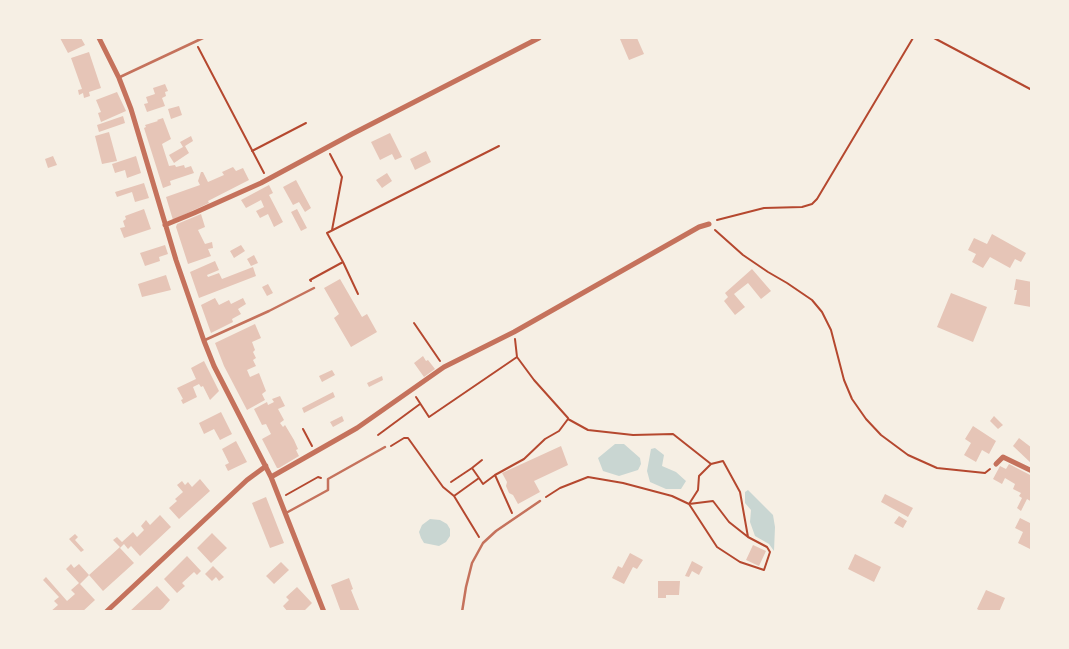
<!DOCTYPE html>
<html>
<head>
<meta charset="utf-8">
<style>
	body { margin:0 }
	#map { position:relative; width:1069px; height:649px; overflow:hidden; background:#f6efe4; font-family:"Golos Text",sans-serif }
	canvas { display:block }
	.frame { position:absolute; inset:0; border:39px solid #f6efe4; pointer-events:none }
</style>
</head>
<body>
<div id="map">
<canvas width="1069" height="649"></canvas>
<div class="frame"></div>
</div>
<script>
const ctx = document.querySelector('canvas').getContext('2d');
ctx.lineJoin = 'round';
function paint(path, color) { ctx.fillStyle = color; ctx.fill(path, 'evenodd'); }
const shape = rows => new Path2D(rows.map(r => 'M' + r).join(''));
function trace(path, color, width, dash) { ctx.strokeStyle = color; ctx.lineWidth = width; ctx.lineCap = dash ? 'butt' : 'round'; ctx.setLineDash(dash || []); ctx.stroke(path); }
paint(shape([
	[615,444,624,444,640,458,641,464,638,470,619,476,603,471,598,458],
	[655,448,664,455,662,466,676,472,686,481,681,489,666,489,650,482,647,471,651,449],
	[748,490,773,515,775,527,774,551,769,544,755,536,750,522,751,510,745,503,745,492],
	[430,519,440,520,447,524,450,529,450,536,446,542,439,546,424,543,421,538,419,532,422,525]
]), '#c9d6d2');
paint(shape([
	[60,38,81,38,85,45,68,53],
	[623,38,637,38,644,54,629,60,620,39],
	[89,52,101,88,89,92,90,96,84,98,83,93,79,95,78,90,82,89,71,58],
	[165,84,168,91,165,92,166,96,162,98,165,106,147,112,144,104,148,103,146,97,155,94,153,88],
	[117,92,126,111,101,122,98,113,101,112,96,100],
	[179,106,182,115,171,119,168,109],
	[123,116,125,123,99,132,97,125],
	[163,118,171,139,162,144,169,166,175,165,176,167,184,165,185,168,191,166,194,173,170,181,171,185,163,188,144,128,146,127,145,125,158,121,157,120],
	[109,132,117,161,102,164,95,136],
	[390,133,402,157,395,160,392,154,380,160,371,142],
	[191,136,193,141,185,146,189,153,174,163,169,155,183,147,180,142],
	[426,151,431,162,415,170,410,159],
	[53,156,57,165,48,168,45,159],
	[136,156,141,173,127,178,125,170,115,173,112,164],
	[233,167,236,171,243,168,249,180,208,201,209,203,173,220,166,197,200,185,198,181,201,172,203,172,208,182,224,175,222,172],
	[387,173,392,181,382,188,376,180],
	[296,180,311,208,305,212,299,202,293,205,283,187],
	[144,183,149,198,135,202,132,192,117,197,115,192],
	[269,185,273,193,269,195,283,222,274,227,268,214,260,218,256,211,264,207,261,200,246,208,241,200],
	[144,209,151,229,124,238,120,228,125,227,123,221,126,219,125,216],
	[297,209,307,228,301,231,291,212],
	[201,214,205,227,198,230,205,244,212,242,213,248,208,249,211,256,188,264,176,227,177,224],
	[992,234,1026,253,1021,262,1015,259,1010,268,990,257,983,268,972,262,976,254,968,250,974,238,987,244],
	[165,245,168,254,159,257,160,261,145,266,140,253],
	[241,245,245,251,234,258,230,251],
	[254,255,258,263,251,266,247,259],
	[215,261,219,270,207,275,208,277,219,273,222,279,253,267,256,276,199,298,190,272],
	[752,269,771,291,761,299,748,283,734,294,745,307,735,315,724,301,728,297,725,293],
	[166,275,171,290,142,297,138,284],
	[340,279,362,317,367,314,377,332,351,347,334,318,339,314,324,288],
	[1016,279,1032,282,1031,307,1014,304,1017,290,1014,290],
	[268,284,273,293,267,296,262,287],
	[951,293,987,307,973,342,937,327],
	[215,298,219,305,229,300,231,304,243,298,246,304,238,309,241,314,232,319,233,322,211,333,201,305],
	[255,324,261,338,252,342,255,350,253,352,256,358,253,360,256,366,247,370,250,377,259,373,266,391,262,394,265,400,247,410,224,366,215,343],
	[423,356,426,361,428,360,435,369,424,377,414,363],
	[204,361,219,391,210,400,203,386,201,387,199,384,193,387,197,397,183,404,181,400,183,399,177,388,196,379,191,368],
	[332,370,335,375,322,382,319,376],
	[382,376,383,380,369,387,367,383],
	[333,392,335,397,304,413,302,408],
	[280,396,285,406,278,409,284,420,280,423,283,427,285,425,294,440,298,449,296,450,299,456,279,468,277,468,262,439,271,434,266,424,262,425,254,409,267,402,268,405,274,402,272,399],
	[221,412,232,434,220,440,214,429,204,434,199,423],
	[342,416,344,421,333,427,330,422],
	[994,416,1003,425,998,429,990,421],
	[973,426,996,441,989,454,982,450,976,462,964,455,971,443,965,439],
	[1019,438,1032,448,1032,464,1013,446],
	[236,441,247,462,228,471,225,465,229,463,222,449],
	[561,446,568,465,534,481,540,492,518,504,513,495,509,493,506,486,507,482,502,473],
	[1009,464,1032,476,1032,502,1027,499,1021,511,1017,508,1022,498,1019,496,1021,493,1013,489,1015,484,1005,478,1002,484,993,479,1000,466,1006,469],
	[200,479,210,491,179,519,169,508,177,501,175,499,183,492,177,485,182,481,185,485,188,482,192,487],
	[885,494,913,508,908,517,881,502],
	[266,497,284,543,270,548,252,503],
	[160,515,171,527,140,556,131,546,128,549,124,544,120,548,134,563,103,591,89,575,120,547,113,540,117,537,122,542,133,532,137,537,144,530,141,526,146,520,150,525],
	[899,516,907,521,903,528,894,523],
	[1020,518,1032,524,1032,550,1018,543,1023,532,1015,528],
	[212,533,227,548,211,563,197,548],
	[75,534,78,537,75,540,84,550,81,552,69,539],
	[753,545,766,551,759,566,746,560],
	[630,553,643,560,637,569,633,567,624,584,612,578,618,566,622,568],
	[855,554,881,567,874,582,848,569],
	[187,556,201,571,197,575,194,572,182,583,185,586,177,593,164,579],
	[692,561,703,567,699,575,692,571,689,577,685,576],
	[281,562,289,570,274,584,266,576],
	[71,564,74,568,79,564,89,575,80,584,95,600,82,612,50,612,58,605,54,601,59,597,43,580,46,577,67,601,75,594,71,590,79,583,66,569],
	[213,566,224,577,219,581,216,577,212,581,205,574],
	[349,578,353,589,351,590,360,612,341,612,331,585],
	[658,581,680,581,679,595,666,595,666,598,658,598],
	[157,586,170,600,163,608,158,612,129,612],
	[297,587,312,603,303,612,298,610,297,612,288,612,283,606,289,600,286,597],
	[986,590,1005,598,999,612,982,612,977,609]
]), '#e6c5b7');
trace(shape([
	[934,38,1032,90],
	[198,47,264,173],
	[252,151,306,123],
	[330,154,342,177,332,230],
	[717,220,764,208,802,207,812,204,817,199,913,38],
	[715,230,743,255,768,272,787,283,812,300,822,312,831,330,844,380,852,399,866,419,881,435,908,455,937,468,985,473,990,469],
	[343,262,327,233,499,146],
	[311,281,310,280,343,262,358,294],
	[414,323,440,361],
	[515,339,517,357,534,380,568,418],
	[416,397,429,417,517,357],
	[303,429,312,446],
	[378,435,420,404],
	[391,446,404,438,408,438,443,487,454,496,479,537],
	[711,464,723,461,740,492,748,537],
	[495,475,524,459,545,439,559,431,568,419,588,430,633,435,673,434,711,464,699,476,698,490,689,504,713,501,729,522,748,537,767,547,770,552,764,570,740,562,717,547,689,504,672,496,623,483,588,477,560,488,546,497],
	[479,478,483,484,495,475,512,513],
	[451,482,472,468],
	[286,495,318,477,321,478],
	[454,496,479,478,472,468,482,460]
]), '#b5482f', 2);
trace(shape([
	[120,77,203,38],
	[205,340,269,311,314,288],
	[286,513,328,490,328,479,385,447],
	[462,612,466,587,472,563,483,543,496,531,540,501]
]), '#c5725c', 2.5);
trace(shape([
	[99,38,119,78,131,109,176,260,204,341,214,366,271,477,324,612],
	[165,225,194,213,261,183,352,134,539,38],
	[996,464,1003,457,1032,471],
	[271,477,357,428,444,367,514,332,699,227,709,224],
	[106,612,247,480,266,466]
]), '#c5725c', 5);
</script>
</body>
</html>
